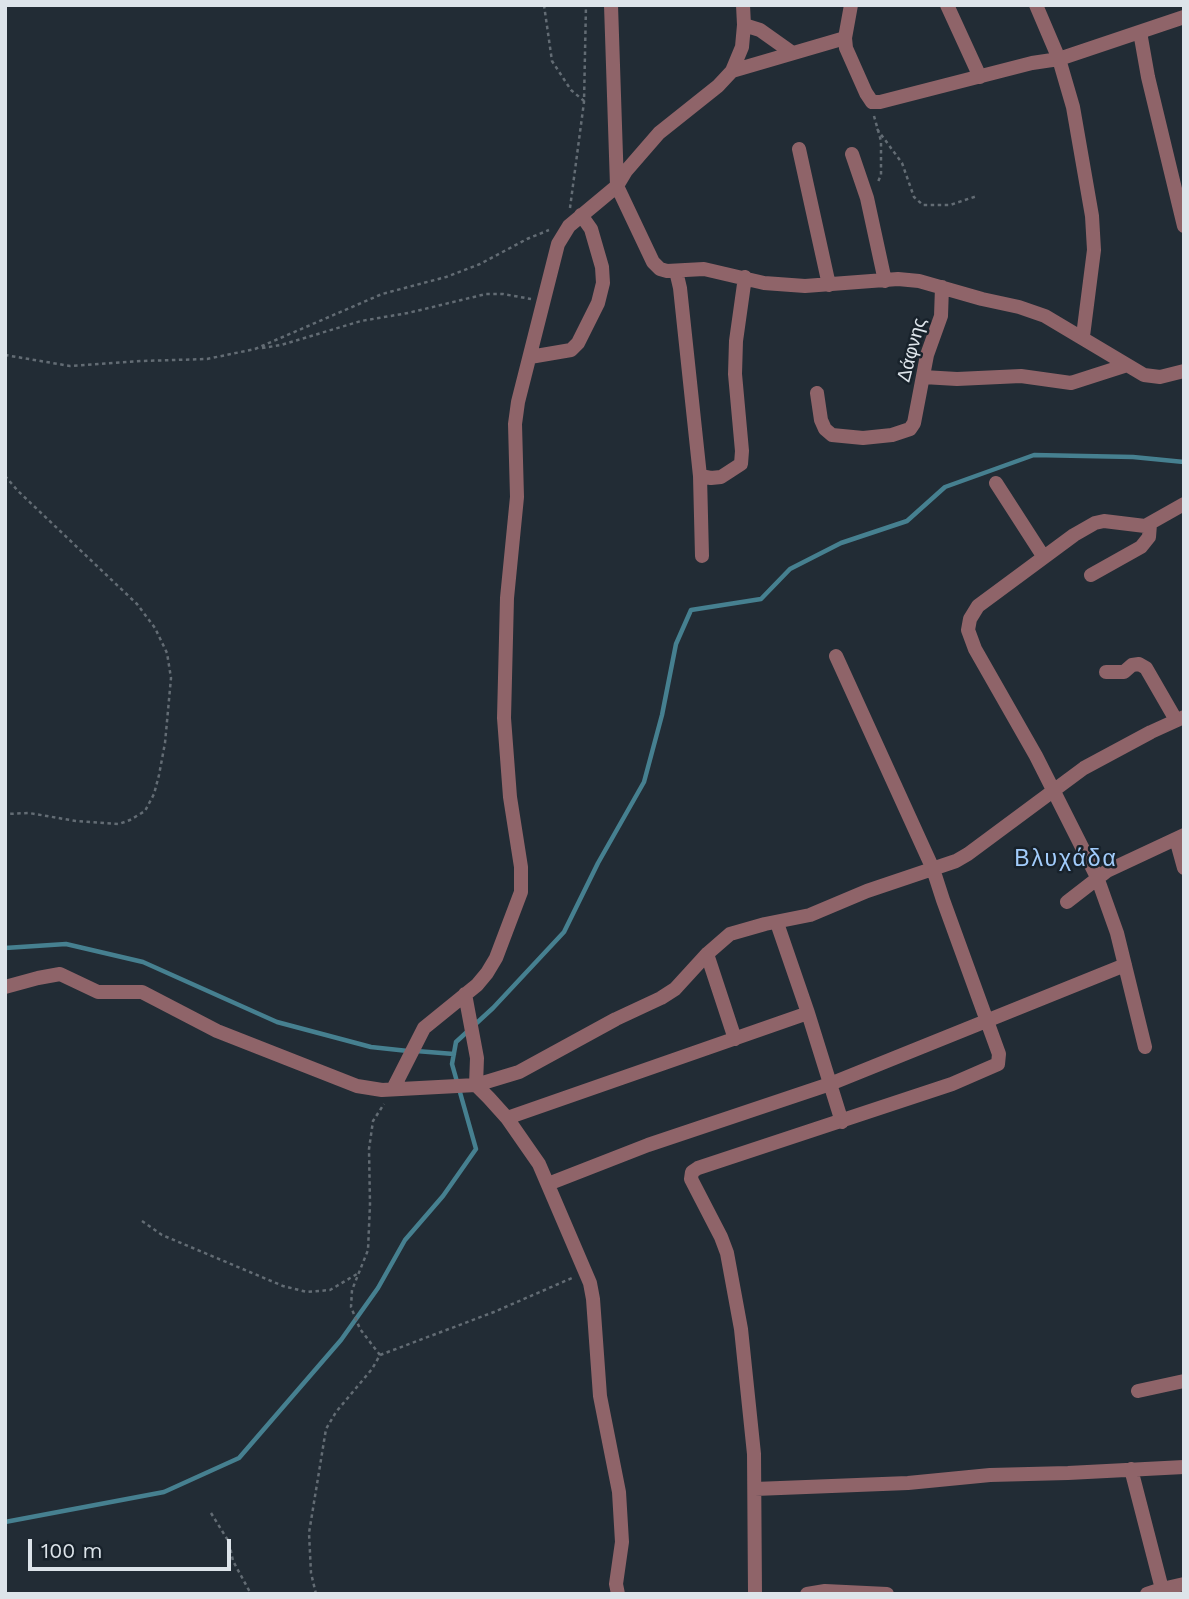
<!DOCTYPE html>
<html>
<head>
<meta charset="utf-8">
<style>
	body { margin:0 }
	#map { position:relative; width:1189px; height:1599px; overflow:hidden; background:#222c35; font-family:"Work Sans",sans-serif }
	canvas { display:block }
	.frame { position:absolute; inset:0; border:7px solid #dde4ea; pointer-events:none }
	.scale { position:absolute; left:28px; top:1539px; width:203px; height:32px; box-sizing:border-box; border:4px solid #dde4ea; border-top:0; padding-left:9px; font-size:21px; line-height:24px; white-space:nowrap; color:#dde4ea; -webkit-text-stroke:5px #18222b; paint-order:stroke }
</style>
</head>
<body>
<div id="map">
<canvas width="1189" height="1599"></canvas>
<div class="frame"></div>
<div class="scale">100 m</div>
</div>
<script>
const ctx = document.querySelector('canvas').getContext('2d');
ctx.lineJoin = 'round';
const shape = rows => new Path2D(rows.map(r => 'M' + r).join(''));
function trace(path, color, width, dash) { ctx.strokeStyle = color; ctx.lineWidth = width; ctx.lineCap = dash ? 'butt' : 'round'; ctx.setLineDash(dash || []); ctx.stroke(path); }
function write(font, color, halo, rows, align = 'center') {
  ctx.font = font + ' "Work Sans",sans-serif'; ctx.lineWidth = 5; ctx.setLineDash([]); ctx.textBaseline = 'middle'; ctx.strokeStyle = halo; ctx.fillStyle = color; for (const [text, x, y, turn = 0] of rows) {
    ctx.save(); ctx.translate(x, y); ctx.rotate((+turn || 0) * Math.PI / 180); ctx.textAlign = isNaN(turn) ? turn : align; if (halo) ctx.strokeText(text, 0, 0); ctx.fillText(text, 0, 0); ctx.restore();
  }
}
trace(shape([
	[5,948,66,944,143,962,277,1022,371,1047,408,1051],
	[416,1051,454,1054],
	[5,1522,164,1492,239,1458,341,1340,378,1288,405,1240,443,1196,476,1149,452,1064,456,1042,493,1008,564,932,598,863,644,782,662,715,676,644,691,610,761,599,790,569,841,543,907,521,945,487,1034,455,1133,457,1184,462]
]), '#468090', 4.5);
trace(shape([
	[544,5,552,61,571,90,584,101],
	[874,116,881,141,881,175,877,184],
	[877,129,902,163,914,197,923,205,950,205,977,196],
	[570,208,584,102,586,5],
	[262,348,281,345,361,321,408,313,486,294,503,294,531,299],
	[255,349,382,294,446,277,480,264,527,239,549,230],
	[5,355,70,366,142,361,207,359,255,349],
	[5,476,18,491,137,604,155,628,167,653,171,678,165,743,159,775,154,794,145,811,130,820,119,824,76,821,29,813,5,814],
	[142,1221,162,1235,283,1286,307,1292,330,1290,357,1274],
	[380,1355,360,1329,351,1307,352,1290,368,1250,370,1204,369,1149,373,1121,384,1104],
	[211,1513,229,1542,233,1561,251,1594],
	[316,1594,311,1573,309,1533,326,1429,336,1412,372,1369,380,1355,494,1312,572,1278]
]), '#636c74', 2.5, [3.5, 3.5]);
trace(shape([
	[611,5,617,186,653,262,660,269,667,271,704,269,764,283,805,286,898,279,919,281,982,299,1019,307,1045,316,1144,375,1160,377,1184,371],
	[947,5,980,77],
	[1036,5,1059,59,1073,107,1092,216,1094,250,1083,336],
	[744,25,760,30,791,52],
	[1140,32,1148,77,1184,226],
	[845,38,851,5],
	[732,71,845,38,846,48,866,93,872,102,880,102,1032,63,1059,59,1184,17],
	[799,149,829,285],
	[852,154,867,198,885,281],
	[676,271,680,288,700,476,711,478,721,477,741,464,742,451,735,374,736,341,745,277],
	[530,357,571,350,578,343,598,303,603,283,602,267,591,229,581,215],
	[923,377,957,379,1021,376,1071,383,1127,365],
	[817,393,821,420,825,429,832,435,863,438,892,435,910,429,914,423,927,355,941,316,942,287],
	[700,476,702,556],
	[996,483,1043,556],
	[1091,575,1141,547,1149,537,1150,524],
	[1106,672,1124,672,1132,665,1139,664,1146,668,1176,720],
	[1176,839,1184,868],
	[1067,902,1107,871,1184,835],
	[777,923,808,1013,842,1122],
	[707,954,735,1039],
	[5,987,38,978,60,974,98,992,142,992,217,1031,357,1086,382,1090,476,1085,489,1098,507,1118,539,1164,590,1283,593,1299,600,1396,619,1492,622,1542,616,1584,618,1594],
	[465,994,477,1058,476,1085,519,1072,616,1019,661,998,675,989,707,954,730,934,765,924,810,915,867,891,956,861,968,854,1084,768,1151,732,1184,717],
	[1145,1047,1117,933,1097,877,1036,756,975,649,968,630,970,619,978,606,1074,535,1095,523,1104,521,1145,526,1184,504],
	[393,1089,424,1028,477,985,487,973,496,958,521,892,521,867,510,797,504,718,507,598,517,497,515,424,518,402,558,244,569,226,617,186,626,171,659,133,718,86,732,71,742,47,744,25,743,5],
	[507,1118,808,1013],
	[548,1184,648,1145,830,1084,1125,965],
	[1138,1391,1184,1381],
	[1131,1469,1162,1589,1147,1594],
	[755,1489,908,1483,990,1475,1068,1473,1184,1467],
	[1162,1589,1184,1584],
	[755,1594,754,1454,741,1329,727,1253,721,1237,691,1179,692,1172,698,1168,952,1084,998,1064,999,1054,943,900,933,869,836,656],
	[807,1594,825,1591,887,1594]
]), '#8f6469', 14);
write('19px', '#dde4ea', '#18222b', [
	["Δάφνης",912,350,-75]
]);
ctx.letterSpacing = '2px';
write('23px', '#a2ccfb', '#18222b', [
	["Βλυχάδα",1066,859]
]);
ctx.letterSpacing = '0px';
</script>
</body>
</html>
